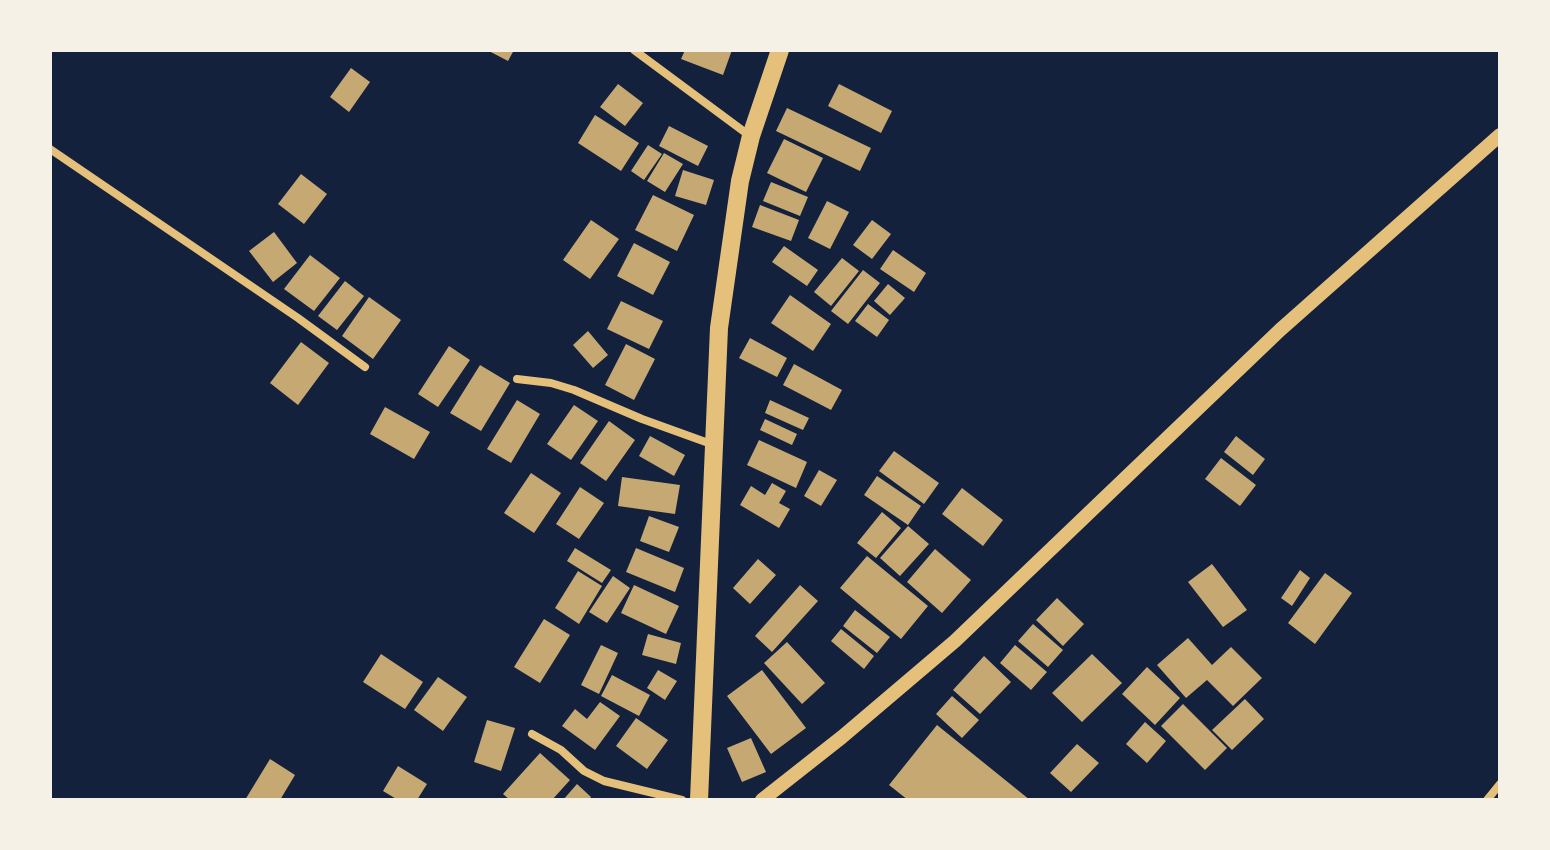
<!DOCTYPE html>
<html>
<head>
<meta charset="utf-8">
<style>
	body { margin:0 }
	#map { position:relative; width:1550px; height:850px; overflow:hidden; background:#14213d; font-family:"Libre Baskerville",serif }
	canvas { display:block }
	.frame { position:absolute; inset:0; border:52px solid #f6f1e7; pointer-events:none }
</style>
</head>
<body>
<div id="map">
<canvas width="1550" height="850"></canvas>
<div class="frame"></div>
</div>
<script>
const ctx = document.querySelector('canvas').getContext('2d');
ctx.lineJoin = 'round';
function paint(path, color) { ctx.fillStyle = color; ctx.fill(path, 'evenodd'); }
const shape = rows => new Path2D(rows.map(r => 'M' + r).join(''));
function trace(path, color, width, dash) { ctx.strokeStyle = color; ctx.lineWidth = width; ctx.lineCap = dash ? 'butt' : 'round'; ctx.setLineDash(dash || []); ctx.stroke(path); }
paint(shape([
	[487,50,514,50,508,61],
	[685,50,732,50,723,75,681,59],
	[351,68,370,82,349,112,330,97],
	[618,84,643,103,625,126,600,107],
	[839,84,892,111,881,133,828,106],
	[787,108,871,148,860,171,776,131],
	[595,115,639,143,621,171,578,143],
	[669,126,708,146,698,166,659,146],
	[784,139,823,158,806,192,767,173],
	[648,145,662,154,644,180,631,171],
	[664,153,683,164,665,192,647,181],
	[683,170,714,180,706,205,675,196],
	[301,174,327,194,304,224,278,204],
	[771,182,808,197,800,216,763,201],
	[653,195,694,215,677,251,635,230],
	[827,201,849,212,830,249,808,238],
	[760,205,799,220,791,241,752,227],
	[591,220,619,239,590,279,563,260],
	[872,220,891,234,872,259,853,245],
	[274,232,297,263,273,282,249,251],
	[634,243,670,262,653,295,617,276],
	[784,246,818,270,807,286,772,262],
	[893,250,926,273,914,292,880,269],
	[310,255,340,278,314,311,284,289],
	[842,258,859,271,831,306,814,292],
	[863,270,880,283,848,324,831,311],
	[345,281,364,296,337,330,318,316],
	[888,284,905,298,890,315,874,301],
	[790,295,831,324,813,351,771,323],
	[369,297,401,320,373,359,342,336],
	[621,301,663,321,649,349,607,329],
	[868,304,889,320,877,337,855,321],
	[588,331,608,355,593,368,573,345],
	[750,338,787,358,777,377,739,358],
	[301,342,329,363,298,405,270,383],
	[626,344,655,359,634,400,605,385],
	[449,346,470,360,438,407,418,394],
	[794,364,842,390,831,410,783,385],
	[480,365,510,383,481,431,450,413],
	[517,400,540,414,511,463,487,449],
	[770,400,809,418,803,430,765,413],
	[574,405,598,421,571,460,547,444],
	[385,407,430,432,414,459,370,434],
	[765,419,797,434,792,445,760,430],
	[609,421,635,440,606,481,580,463],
	[650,436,685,455,674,476,639,456],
	[1236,436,1265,459,1253,475,1224,452],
	[759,440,807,462,796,488,747,465],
	[894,451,939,483,924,504,879,471],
	[1221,458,1256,485,1240,506,1205,479],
	[819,470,837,480,821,506,804,496],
	[531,473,561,493,534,533,504,513],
	[877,476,921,506,908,525,864,495],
	[622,477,680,485,675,514,618,506],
	[772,483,786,491,779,503,790,509,779,528,740,505,751,486,765,495],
	[580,487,604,503,579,539,556,524],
	[962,488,1003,520,983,546,942,514],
	[882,512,901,528,876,558,857,543],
	[649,516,679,527,669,552,640,541],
	[908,526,929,544,900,576,880,558],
	[575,548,611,570,602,583,567,561],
	[636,548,684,568,675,592,626,572],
	[935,549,971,580,942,613,907,582],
	[867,556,928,606,901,639,840,588],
	[758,559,776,575,750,604,733,588],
	[1212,564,1247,610,1223,627,1188,582],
	[1300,570,1310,578,1292,606,1281,598],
	[578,571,602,586,579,624,555,608],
	[1325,573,1352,593,1315,644,1288,623],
	[613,576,630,588,607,623,589,612],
	[634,585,679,606,666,634,621,613],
	[800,585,818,601,772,652,755,636],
	[1057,598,1084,624,1063,646,1036,620],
	[855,610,890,637,877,653,843,626],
	[544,619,570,635,540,683,514,667],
	[1033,624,1063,650,1048,667,1018,641],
	[841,629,874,656,864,669,831,641],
	[648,634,681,643,676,664,642,655],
	[1188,638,1212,665,1231,647,1262,678,1233,706,1207,680,1186,698,1157,665],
	[787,642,825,683,802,704,764,663],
	[601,645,618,653,599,694,581,685],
	[1015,645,1047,672,1031,690,1000,663],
	[381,654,423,682,405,709,363,682],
	[1092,654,1122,683,1082,722,1052,693],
	[984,656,1011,682,980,714,953,690],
	[1147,667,1180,698,1155,725,1122,694],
	[658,670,677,681,665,700,647,688],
	[762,670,806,728,771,754,727,696],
	[612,675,650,695,639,716,601,696],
	[438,677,467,697,443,731,414,710],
	[952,696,979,720,962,738,936,714],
	[1245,699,1264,719,1232,750,1212,730],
	[600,702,620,716,595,750,562,726,575,709,587,719],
	[1183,704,1227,748,1205,770,1161,726],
	[636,718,668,740,647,769,616,746],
	[487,720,515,728,501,771,474,762],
	[1145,722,1166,741,1147,763,1126,744],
	[937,725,1030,800,908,800,889,785],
	[751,738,766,772,742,782,727,748],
	[1077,744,1099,763,1071,792,1050,773],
	[540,753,570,780,552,800,510,800,503,794],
	[270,759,295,775,280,800,245,800],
	[398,766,427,784,417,800,398,800,383,791],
	[577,784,591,797,589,800,563,800]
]), '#c6a872');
trace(shape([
	[634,50,750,136],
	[50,149,298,318,365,367],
	[517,379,551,383,574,390,642,419,714,445],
	[532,734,561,750,584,771,604,781,682,800],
	[1487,800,1500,784]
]), '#e5c07b', 8);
trace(shape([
	[762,800,842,737,955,641,1280,330,1500,135]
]), '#e5c07b', 14);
trace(shape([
	[699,800,719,328,740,181,751,136,780,50]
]), '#e5c07b', 18);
</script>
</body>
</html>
